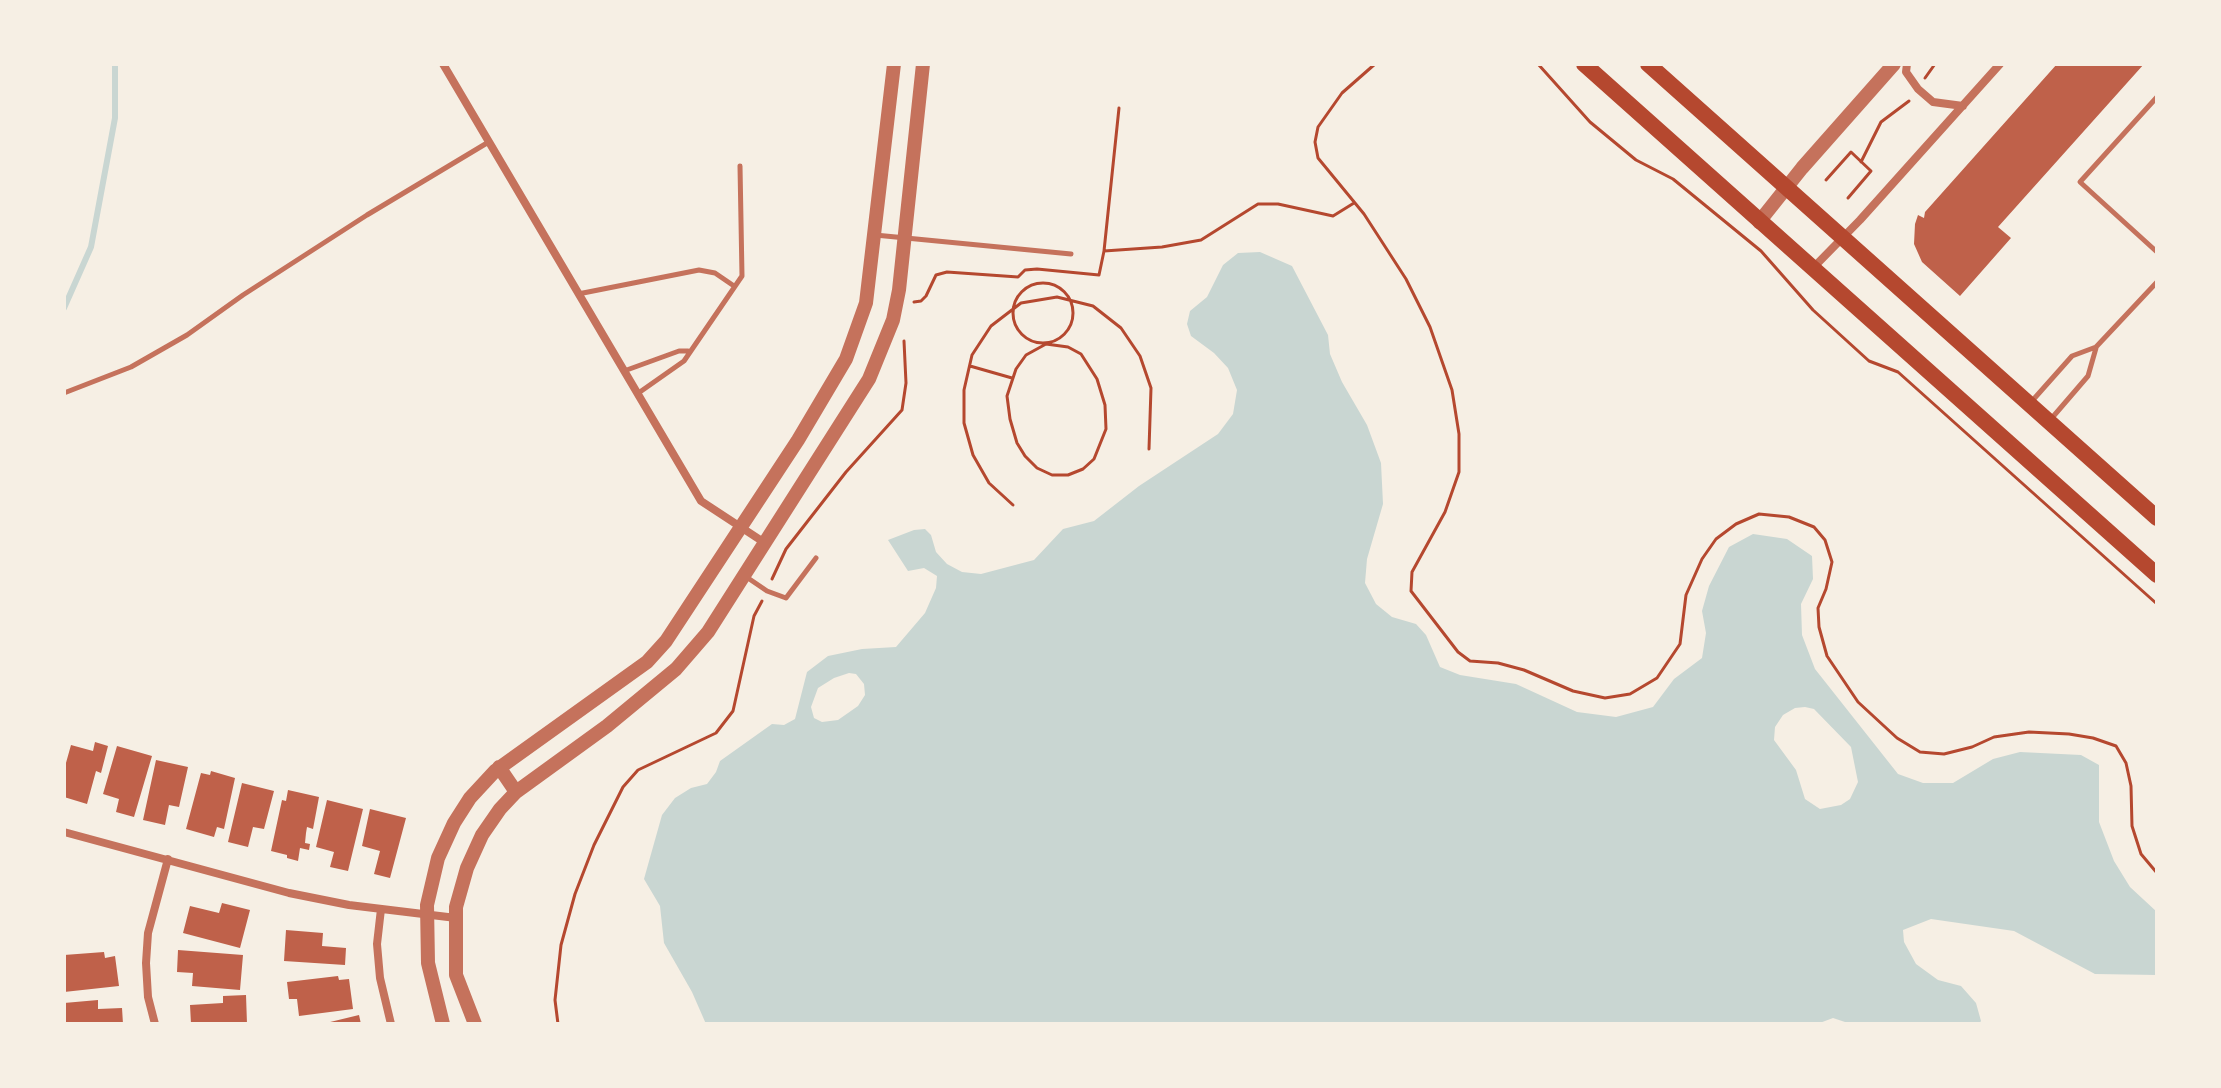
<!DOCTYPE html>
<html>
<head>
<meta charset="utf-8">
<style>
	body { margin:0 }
	#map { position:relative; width:2221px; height:1088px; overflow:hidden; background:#f6efe4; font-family:"Roboto Condensed",sans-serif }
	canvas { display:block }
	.frame { position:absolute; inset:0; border:66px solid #f6efe4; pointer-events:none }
</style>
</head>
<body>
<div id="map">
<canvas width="2221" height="1088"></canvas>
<div class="frame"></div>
</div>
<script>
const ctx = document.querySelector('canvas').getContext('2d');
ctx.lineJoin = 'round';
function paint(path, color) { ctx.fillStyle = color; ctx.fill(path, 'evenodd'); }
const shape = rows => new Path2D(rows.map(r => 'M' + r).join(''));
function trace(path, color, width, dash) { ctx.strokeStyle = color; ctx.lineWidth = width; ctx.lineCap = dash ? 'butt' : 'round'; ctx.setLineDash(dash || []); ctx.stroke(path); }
paint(shape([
	[1260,252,1292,266,1328,335,1330,354,1342,382,1367,425,1381,463,1383,504,1367,559,1365,583,1376,604,1392,617,1416,624,1426,635,1440,667,1460,675,1516,684,1577,712,1616,717,1653,707,1674,679,1702,658,1706,633,1702,611,1709,586,1729,547,1753,534,1787,539,1812,556,1813,579,1801,604,1802,635,1815,669,1898,774,1923,783,1953,783,1993,759,2020,752,2081,755,2099,765,2099,822,2114,861,2130,887,2157,912,2157,975,2095,974,2014,931,1931,919,1903,930,1904,942,1916,964,1938,980,1961,986,1976,1003,1981,1021,1979,1024,1851,1024,1833,1018,1817,1024,706,1024,692,992,664,943,660,906,644,879,662,815,675,798,691,788,707,784,716,772,720,761,772,724,784,725,795,719,807,672,828,656,862,649,896,647,925,613,936,588,937,576,924,568,908,571,888,540,914,530,925,529,931,535,936,552,947,564,962,572,981,574,1034,560,1063,529,1094,521,1139,486,1218,434,1233,414,1237,390,1228,368,1214,353,1191,336,1187,324,1190,311,1207,297,1223,265,1238,253],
	[849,673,856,674,864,684,865,695,858,706,838,720,822,722,814,718,811,707,818,688,834,678],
	[1805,707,1814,709,1851,747,1858,782,1850,799,1841,805,1820,809,1805,799,1796,770,1774,740,1775,727,1783,715,1795,708]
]), '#c9d6d2');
trace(shape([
	[64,308,91,247,115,118,115,64]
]), '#c9d6d2', 6);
paint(shape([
	[2057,64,2144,64,1998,227,2011,238,1960,296,1922,262,1914,244,1915,224,1918,215,1924,218,1925,212],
	[95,742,108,746,101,773,96,771,87,804,64,797,64,770,71,745,93,751],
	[117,746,152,756,134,817,116,812,119,799,103,794],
	[156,760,188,767,179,807,169,805,165,825,143,820],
	[211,771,235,778,224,829,217,827,214,837,186,829,201,773,210,775],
	[242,783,274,791,264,829,253,827,248,847,228,842],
	[288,790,319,797,313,829,307,827,306,833,305,843,310,844,309,850,300,848,298,861,287,858,287,855,271,851,282,800,286,801],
	[327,800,363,809,348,871,330,867,334,852,316,847],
	[370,809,406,818,390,878,374,874,380,851,362,846],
	[222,903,250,910,240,948,183,933,190,906,219,913],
	[286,930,323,933,322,946,346,948,345,965,284,961],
	[178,950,243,955,240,990,192,986,193,973,177,972],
	[104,952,105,958,115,956,119,986,64,992,64,955],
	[338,976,339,980,349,979,353,1009,299,1016,297,999,289,999,287,982],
	[246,995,247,1024,191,1024,190,1005,223,1003,223,996],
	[98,1000,98,1009,122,1008,123,1024,64,1024,64,1003],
	[359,1015,361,1024,326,1024,326,1023]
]), '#bf614a');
trace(shape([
	[1375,64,1342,93,1318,127,1315,142,1318,158,1364,214,1406,279,1430,327,1452,390,1459,434,1459,472,1445,512,1412,572,1411,591,1458,652,1470,661,1498,663,1524,670,1573,691,1605,698,1630,694,1657,678,1680,644,1686,595,1702,559,1716,539,1736,524,1759,514,1789,517,1814,527,1825,540,1832,562,1826,589,1818,608,1819,627,1827,656,1858,702,1897,738,1920,752,1944,754,1972,747,1994,737,2029,732,2069,734,2093,738,2116,746,2126,763,2131,786,2132,826,2141,854,2157,873],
	[1538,64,1590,122,1636,160,1673,179,1761,251,1813,310,1869,361,1898,372,2157,604],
	[1925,78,1935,64],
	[1861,162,1881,122,1909,101],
	[1826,180,1851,152,1871,171,1848,198],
	[1104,251,1119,108],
	'1013 313a30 30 0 1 1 60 0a30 30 0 1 1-60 0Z',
	[914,302,921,301,926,296,936,275,947,272,1018,277,1025,270,1037,269,1099,275,1104,251,1162,247,1201,240,1258,204,1278,204,1333,216,1354,203],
	[1046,344,1068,347,1081,354,1097,379,1105,405,1106,429,1094,459,1083,469,1068,475,1052,475,1037,468,1025,456,1017,443,1010,419,1007,396,1016,369,1026,355,1046,344],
	[970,366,1012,378],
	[1013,505,989,483,973,455,964,423,964,390,972,355,991,326,1021,303,1057,297,1093,306,1121,328,1140,356,1151,388,1149,449],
	[772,579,786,549,846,472,902,410,906,383,904,341],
	[558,1024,555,1000,561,945,575,894,594,845,623,787,638,770,716,733,733,711,754,616,762,601]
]), '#b5482f', 3);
trace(shape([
	[2157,97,2080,182,2157,252],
	[875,235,1071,254],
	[578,294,699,270,715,273,734,286],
	[624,371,679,351,688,351],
	[64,393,131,367,187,335,243,295,367,215,487,143],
	[637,394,684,361,742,276,740,166],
	[2032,401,2072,356,2096,347,2157,282],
	[2051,419,2088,376,2096,348],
	[745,576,767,591,786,598,816,558]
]), '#c5725c', 5);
trace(shape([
	[443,64,701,501,765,543],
	[1907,64,1906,72,1918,89,1933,102,1963,106],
	[1812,269,1860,220,2000,64],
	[64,832,289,893,349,905,456,918],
	[381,909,377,944,380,978,391,1024],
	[155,1024,148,997,146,963,148,933,168,859]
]), '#c5725c', 8);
trace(shape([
	[1759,222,1802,168,1894,64],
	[499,767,516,792],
	[443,1024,428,963,427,905,438,858,454,823,470,798,495,771,647,662,666,641,798,440,846,359,866,303,894,64],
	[475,1024,456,975,456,907,467,868,482,835,500,809,516,792,607,726,676,669,708,632,869,379,893,320,899,290,923,64]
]), '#c5725c', 14);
trace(shape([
	[1584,64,2157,575],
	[1648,64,2157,518]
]), '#b5482f', 16);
</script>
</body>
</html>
